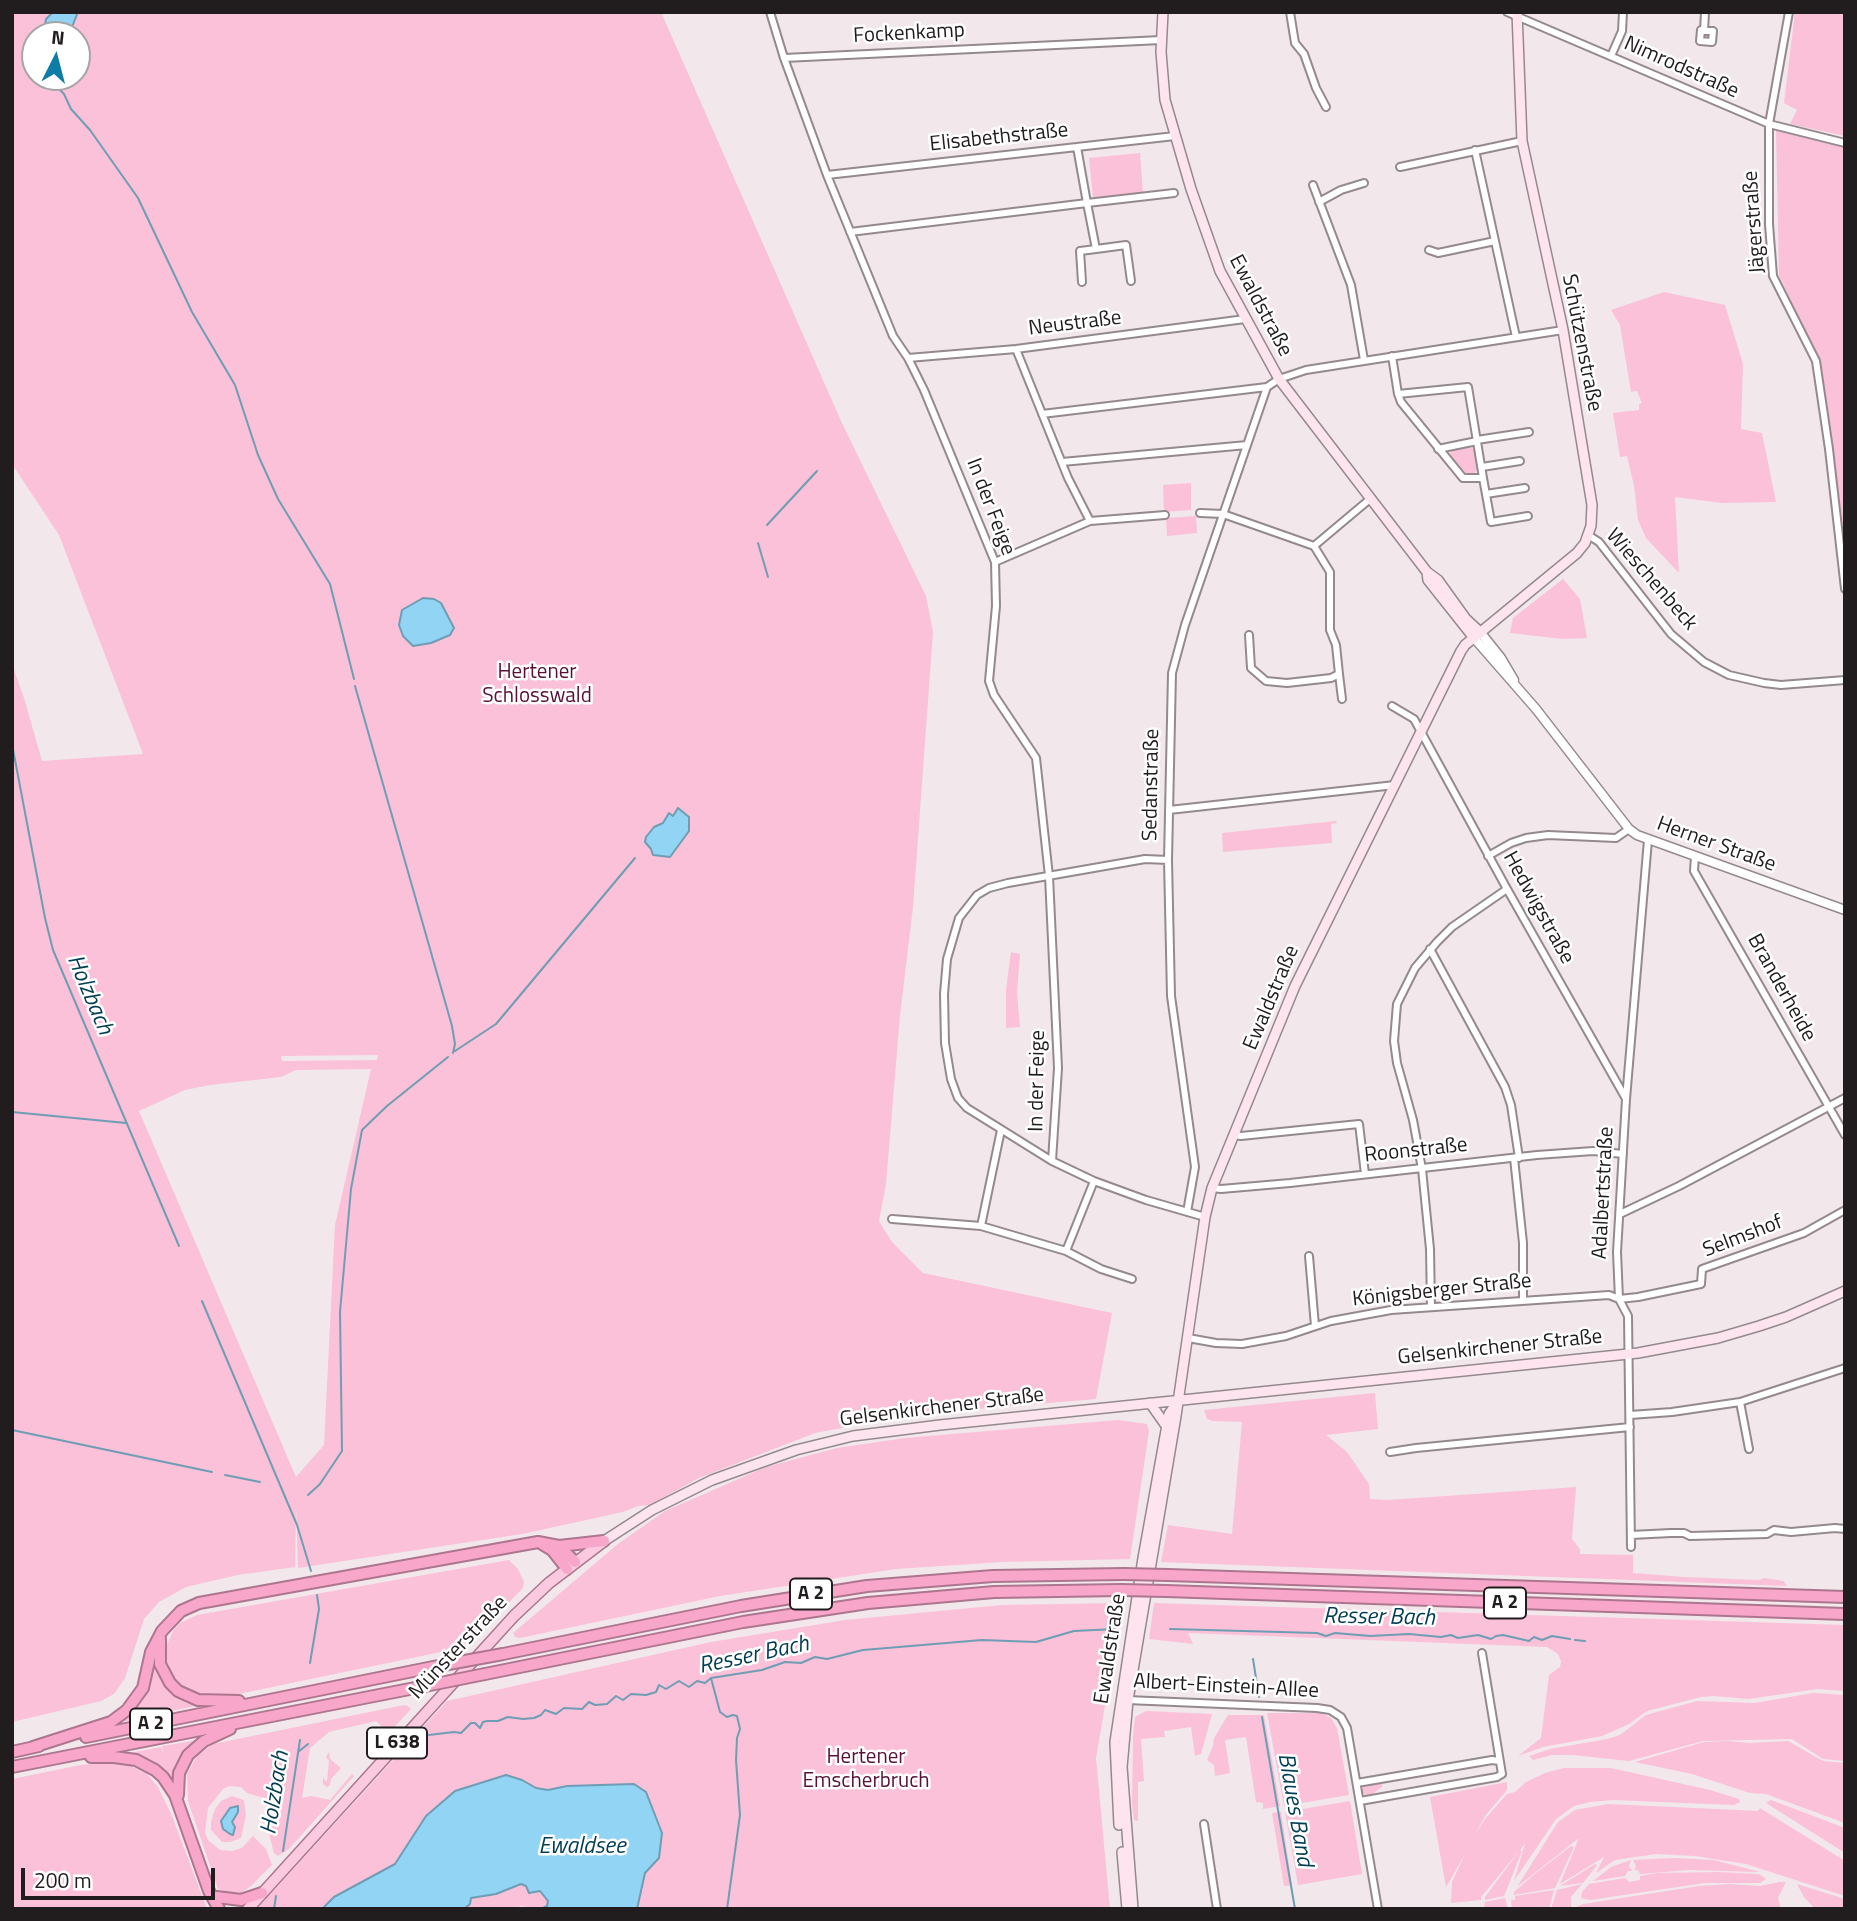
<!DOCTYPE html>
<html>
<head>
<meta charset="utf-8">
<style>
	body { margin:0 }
	#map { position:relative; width:1857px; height:1921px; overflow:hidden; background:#f2e7eb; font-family:"Titillium Web",sans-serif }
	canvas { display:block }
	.frame { position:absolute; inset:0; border:14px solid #211d1f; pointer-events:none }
	.north { position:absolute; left:21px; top:21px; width:70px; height:70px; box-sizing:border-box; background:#fff; border:2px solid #a6a5a5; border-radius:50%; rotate:6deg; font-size:19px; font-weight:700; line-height:28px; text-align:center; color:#211d1f }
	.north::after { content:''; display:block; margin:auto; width:24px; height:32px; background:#0d7da6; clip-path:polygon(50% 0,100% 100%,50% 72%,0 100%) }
	.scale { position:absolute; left:21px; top:1868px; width:194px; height:32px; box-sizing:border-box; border:4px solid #211d1f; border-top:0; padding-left:9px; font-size:21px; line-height:24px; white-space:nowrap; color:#211d1f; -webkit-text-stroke:5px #fff; paint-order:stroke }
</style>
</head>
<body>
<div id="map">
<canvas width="1857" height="1921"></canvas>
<div class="frame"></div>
<div class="north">N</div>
<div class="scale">200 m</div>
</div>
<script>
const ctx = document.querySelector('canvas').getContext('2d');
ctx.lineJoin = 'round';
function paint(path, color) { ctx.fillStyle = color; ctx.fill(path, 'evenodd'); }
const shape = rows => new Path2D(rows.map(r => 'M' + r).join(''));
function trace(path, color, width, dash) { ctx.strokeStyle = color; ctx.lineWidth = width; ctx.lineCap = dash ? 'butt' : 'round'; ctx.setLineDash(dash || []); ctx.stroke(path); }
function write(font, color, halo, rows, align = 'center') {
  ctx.font = font + ' "Titillium Web",sans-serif'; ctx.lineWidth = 5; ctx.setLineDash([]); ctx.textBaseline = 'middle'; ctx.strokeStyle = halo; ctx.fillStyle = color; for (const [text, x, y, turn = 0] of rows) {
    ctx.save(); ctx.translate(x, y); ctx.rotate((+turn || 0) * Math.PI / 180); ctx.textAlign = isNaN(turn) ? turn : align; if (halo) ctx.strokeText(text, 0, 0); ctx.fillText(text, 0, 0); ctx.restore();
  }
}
paint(shape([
	[12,12,661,12,841,421,926,596,933,632,913,907,900,1015,886,1184,879,1221,892,1242,923,1273,1112,1313,1096,1399,918,1414,815,1433,699,1478,650,1505,638,1506,623,1512,522,1534,298,1568,296,1506,295,1567,238,1575,186,1587,159,1602,144,1619,125,1678,114,1694,101,1701,12,1722,12,664,24,698,42,761,143,754,59,535,12,464],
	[35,35,77,35,77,77,35,77],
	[378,1055,377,1060,290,1061,282,1061,281,1056],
	[371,1069,335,1225,324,1445,296,1477,139,1111,185,1090,210,1085,281,1077,296,1070],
	[1795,12,1845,12,1845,136,1790,124,1797,110,1784,103],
	[1776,128,1845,144,1845,588,1819,361,1779,275],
	[1140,153,1143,194,1093,198,1089,158],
	[1664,292,1725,305,1743,364,1741,429,1762,433,1776,502,1722,503,1675,497,1679,573,1646,538,1638,520,1634,486,1627,456,1620,457,1613,413,1639,410,1639,404,1642,403,1637,391,1631,392,1620,325,1611,310],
	[1469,447,1474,449,1477,470,1474,474,1467,475,1450,454,1453,449],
	[1191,483,1191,510,1164,512,1163,485],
	[1196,516,1197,533,1167,536,1166,518],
	[1563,579,1580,599,1587,638,1563,639,1510,633,1513,618],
	[1336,821,1337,823,1331,824,1332,843,1223,852,1222,833],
	[1011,952,1020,954,1017,993,1020,1027,1006,1028,1006,990],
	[1375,1393,1378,1429,1326,1435,1347,1452,1369,1484,1370,1499,1388,1500,1576,1487,1572,1539,1580,1549,1580,1554,1633,1555,1633,1573,1684,1577,1759,1580,1764,1578,1783,1581,1787,1586,1161,1562,1168,1525,1232,1534,1242,1422,1213,1421,1207,1419,1204,1410],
	[1118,1420,1147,1424,1149,1431,1130,1559,1002,1562,896,1569,720,1596,520,1638,515,1637,513,1633,618,1544,665,1511,766,1467,837,1448,905,1438],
	[509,1560,518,1569,524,1582,523,1588,465,1647,219,1698,192,1694,184,1688,171,1675,165,1660,165,1649,173,1631,180,1623,197,1615],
	[1122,1603,1117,1653,1114,1653,1096,1758,1110,1909,619,1909,627,1785,567,1786,548,1790,536,1788,522,1780,426,1816,395,1864,334,1897,322,1909,257,1909,447,1701,711,1642,845,1620,1002,1605],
	[1154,1603,1845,1625,1845,1691,1817,1689,1749,1699,1714,1696,1701,1697,1647,1711,1629,1724,1602,1736,1543,1747,1518,1756,1541,1738,1549,1675,1560,1667,1561,1661,1558,1654,1547,1647,1188,1633,1193,1644,1149,1639],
	[154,1654,163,1677,200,1705,152,1715,150,1709,150,1716,118,1723,125,1717],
	[1813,1693,1845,1695,1845,1761,1823,1759,1792,1739,1703,1741,1629,1761,1573,1755,1552,1755,1533,1760,1529,1756,1550,1749,1607,1739,1620,1735,1646,1715,1697,1701,1755,1703],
	[404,1705,408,1706,411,1709,389,1733,376,1721,329,1732,310,1748,302,1798,311,1796,330,1800,352,1774,354,1776,289,1849,278,1856,274,1853,267,1826,270,1804,267,1799,247,1793,241,1787,229,1786,223,1789,208,1808,205,1833,208,1840,220,1850,232,1851,242,1848,253,1836,266,1849,272,1865,251,1886,239,1894,228,1893,218,1889,188,1801,187,1774,197,1756,213,1744],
	[1146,1711,1212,1714,1201,1754,1195,1756,1191,1727,1164,1731,1165,1737,1141,1739,1144,1781,1138,1782,1138,1821,1134,1820,1132,1804,1133,1737,1135,1717],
	[1267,1713,1321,1713,1331,1718,1337,1728,1349,1795,1284,1806],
	[1228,1715,1264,1715,1280,1806,1263,1809,1263,1803,1256,1802,1246,1737,1225,1740,1230,1773,1215,1776,1214,1765,1207,1760,1213,1746,1214,1738],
	[198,1740,175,1784,124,1754,161,1747,163,1753,162,1746],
	[1728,1741,1749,1743,1788,1741,1823,1761,1845,1763,1845,1823,1766,1794,1750,1793,1692,1774,1635,1762,1704,1742],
	[329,1752,330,1759,341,1768,331,1779,330,1785,327,1787,323,1784,323,1778,327,1782,329,1761,326,1757],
	[107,1762,131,1766,147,1774,158,1787,172,1816,207,1909,12,1909,12,1779,81,1765],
	[1564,1768,1611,1768,1710,1790,1739,1799,1740,1802,1734,1805,1613,1800,1590,1802,1574,1806,1556,1819,1514,1881,1525,1844,1481,1897,1481,1900,1451,1903,1452,1882,1465,1854,1446,1887,1430,1797,1507,1782,1507,1790,1485,1816,1475,1835,1485,1819,1507,1794,1515,1792,1526,1782,1545,1773],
	[1380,1782,1383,1786,1370,1796,1366,1796,1362,1792,1361,1789,1366,1785],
	[232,1796,244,1800,246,1815,241,1838,230,1842,222,1842,211,1830,211,1822,215,1809,221,1801],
	[1771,1800,1845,1828,1845,1853,1766,1803],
	[1350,1801,1362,1874,1298,1885,1285,1812],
	[1608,1804,1758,1811,1760,1808,1845,1861,1845,1896,1746,1864,1695,1856,1656,1854,1615,1860,1596,1873,1604,1857,1560,1884,1579,1838,1517,1887,1558,1822,1575,1810],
	[1281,1812,1292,1885,1284,1886,1272,1813],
	[1571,1846,1574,1847,1555,1888,1514,1895,1514,1892,1536,1873],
	[1520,1850,1522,1851,1504,1896,1485,1900,1485,1897],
	[1673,1858,1714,1860,1760,1872,1689,1870,1640,1874,1638,1870,1634,1870,1636,1866,1633,1860],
	[1631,1860,1629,1867,1633,1871,1628,1871,1625,1876,1593,1881,1611,1867],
	[1595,1864,1597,1865,1583,1883,1560,1886],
	[1717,1872,1759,1874,1766,1879,1760,1883,1705,1883,1590,1900,1581,1898,1582,1892,1589,1884,1625,1878,1629,1882,1640,1880,1640,1876,1657,1873],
	[1780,1882,1786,1882,1778,1898,1781,1909,1551,1909,1557,1890,1582,1884,1571,1897,1571,1907,1574,1908,1583,1904,1699,1886,1730,1884,1760,1886],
	[521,1884,540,1891,548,1901,547,1906,541,1909,521,1906,511,1909,464,1909,470,1904,471,1898,497,1894],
	[1797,1884,1845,1899,1845,1909,1815,1909,1804,1897],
	[1554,1890,1549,1909,1512,1909,1511,1900,1515,1900,1515,1896],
	[1505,1898,1508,1909,1484,1909,1485,1902]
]), '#fac1d9');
const water = shape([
	[53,12,78,12,72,27,60,35,53,35,45,25,46,19,53,12],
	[423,598,434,599,441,603,454,628,450,635,431,643,413,646,403,636,399,625,402,610,423,598],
	[678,808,689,817,689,831,670,857,653,855,651,849,645,842,646,837,654,827,663,823,669,813,673,816,678,808],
	[506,1775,522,1780,536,1788,548,1790,567,1786,634,1784,646,1792,662,1833,659,1858,645,1873,637,1909,541,1909,547,1906,548,1901,540,1891,529,1893,526,1886,521,1884,496,1894,471,1898,470,1904,464,1909,322,1909,334,1897,395,1864,426,1816,455,1791,506,1775],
	[238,1806,238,1812,232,1822,235,1827,233,1835,230,1834,223,1829,221,1821,230,1808,238,1806]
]);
paint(water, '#91d4f4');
trace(water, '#6f9db4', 2);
trace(shape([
	[56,86,64,94,71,109,90,130,138,198,192,312,235,385,258,455,278,499,330,584,354,679],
	[767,525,817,471],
	[758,543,768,577],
	[355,686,452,1026,455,1044,453,1053],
	[12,744,45,918,53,950,179,1246],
	[455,1051,496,1024,635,858],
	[12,1112,126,1123],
	[202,1301,297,1525,311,1571],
	[12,1430,212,1472],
	[225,1475,260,1482],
	[308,1495,320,1484,342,1451,340,1312,351,1189,362,1130,387,1106,448,1057],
	[1170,1629,1317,1633,1326,1636,1335,1633,1370,1636,1409,1634,1441,1637,1451,1635,1458,1638,1478,1635,1491,1639,1496,1636,1503,1635,1529,1641,1534,1637,1542,1640,1552,1636,1570,1639],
	[1575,1640,1585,1641],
	[1253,1659,1259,1697],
	[310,1663,319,1609,317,1595],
	[711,1678,720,1712,727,1717,733,1715,737,1716,740,1729,737,1738,736,1760,740,1815,727,1909],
	[1262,1717,1295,1909],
	[429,1735,454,1732,461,1733,471,1723,475,1723,480,1728,483,1722,487,1721,498,1721,508,1717,523,1719,534,1718,541,1715,545,1710,556,1714,564,1708,582,1709,589,1702,595,1705,607,1704,616,1696,623,1700,631,1694,646,1695,656,1692,659,1685,666,1689,679,1681,689,1687,697,1681,705,1683,711,1678,762,1670,785,1662,801,1663,815,1657,827,1659,863,1650,982,1640,1036,1642,1074,1631,1116,1629],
	[298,1752,308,1744],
	[283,1851,300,1740],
	[274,1909,276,1896]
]), '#6f9db4', 2);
const minor = shape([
	[770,12,784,58,827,175,893,336,908,358,924,390,995,562,996,606,989,681,994,695,1036,758,1049,876,1058,1068,1052,1161],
	[1290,12,1295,43,1304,54,1316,88,1326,107],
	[1507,12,1769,124,1845,143],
	[1789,12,1769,124,1769,224,1773,276,1816,361,1829,449,1845,589],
	[1704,31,1713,31,1712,42,1700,41,1701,30,1704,31,1705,12],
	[1611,56,1622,31,1623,12],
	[784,58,1161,40],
	[1400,167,1522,141],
	[827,175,1175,136],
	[1313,185,1351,285,1364,360],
	[1319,202,1341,190,1364,183],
	[850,232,1087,203,1077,147],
	[1495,241,1516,337],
	[1096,249,1126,245,1131,281],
	[1429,250,1438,253,1495,241,1475,150],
	[1082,282,1080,251,1096,249,1087,203,1174,193],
	[1016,349,1068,478,1090,521],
	[1392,356,1398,394,1401,402,1463,478,1483,478,1468,387,1398,394],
	[908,358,1016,349,1245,319],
	[1042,414,1267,387],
	[1477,440,1529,432],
	[1438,449,1477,441],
	[1062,462,1247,445],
	[1482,467,1520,461],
	[1483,478,1491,522,1528,516],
	[1486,494,1525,488],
	[1200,513,1223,514,1314,546,1370,499],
	[1588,535,1599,542,1671,634,1704,662,1729,675,1764,683,1781,685,1845,680],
	[995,562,1090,521,1165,515],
	[1249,635,1251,668,1266,681,1287,683,1331,678,1339,674,1336,645,1330,630,1330,572,1314,546],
	[1339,674,1342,699],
	[1392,706,1414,719,1507,889,1625,1097],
	[1169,810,1395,785],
	[1488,856,1511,843,1526,838,1548,835,1616,838,1629,829],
	[1695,856,1694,871,1845,1135],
	[1168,860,1145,859,1008,883,989,888,977,895,959,918,947,959,944,994,945,1043,951,1079,958,1098,967,1108,1052,1161,1094,1181,1146,1200,1205,1217],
	[1430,949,1505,1087,1511,1105,1519,1158],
	[1234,1135,1241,1136,1359,1124,1365,1174],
	[1514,1158,1523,1243,1523,1300],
	[1212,1188,1221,1189,1290,1183,1537,1155,1593,1151,1623,1154],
	[1187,1212,1195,1167,1171,996,1168,860,1172,673,1185,625,1267,387,1279,379,1306,370,1563,330],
	[1620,1214,1679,1186,1845,1098],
	[892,1219,981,1226,1066,1251,1101,1269,1132,1279],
	[981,1226,1001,1130],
	[1066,1251,1094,1181],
	[1309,1256,1315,1326],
	[1431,1307,1430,1249,1422,1169,1413,1120,1397,1063,1394,1041,1397,1004,1415,968,1437,942,1452,927,1507,889],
	[1188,1338,1216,1343,1242,1344,1286,1336,1331,1321,1391,1310,1609,1295,1619,1299,1638,1297,1701,1284,1702,1269,1804,1233,1845,1210],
	[1740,1402,1749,1449],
	[1630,1415,1672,1412,1740,1402,1845,1368],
	[1390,1452,1416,1448,1630,1427],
	[1631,1535,1671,1533,1684,1533,1690,1536,1767,1534,1774,1530,1791,1532,1835,1528,1845,1529],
	[1631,1547,1628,1316,1619,1299,1617,1252,1626,1099,1648,840],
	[1127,1700,1317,1708,1330,1710,1341,1717,1347,1728,1378,1909],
	[1357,1783,1492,1760,1499,1761],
	[1360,1801,1497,1777,1502,1774,1482,1653],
	[1204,1824,1217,1909]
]);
const tertiary = shape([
	[1481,633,1501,658,1514,680],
	[1474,638,1536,709,1629,829,1637,835,1845,910]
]);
const secondary = shape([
	[1163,12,1161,52,1165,100,1191,189,1220,271,1279,379,1427,572,1438,580,1466,619,1481,633],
	[1427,572,1428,580,1474,638],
	[1150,1403,1167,1427],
	[604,1541,652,1510,712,1480,796,1450,853,1436,940,1425,1638,1353,1718,1338,1759,1326,1786,1317,1845,1291],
	[1119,1825,1115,1742,1143,1558,1169,1414,1176,1404],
	[1122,1852,1127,1909],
	[1133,1909,1122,1767,1128,1700,1176,1416,1205,1217,1212,1188,1295,986,1461,651,1465,645,1577,553,1585,543,1591,526,1592,505,1563,330,1522,141,1517,12]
]);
const primary = shape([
	[248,1909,514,1616,549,1583,604,1541]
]);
const motorway = shape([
	[542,1544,552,1550,567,1569],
	[559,1546,604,1541],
	[1168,1575,1845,1597],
	[1166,1591,1845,1614],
	[160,1639,160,1664,170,1683,178,1691,198,1700,239,1701],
	[503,1654,741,1606,867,1586,993,1576,1124,1574],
	[485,1674,743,1622,868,1603,994,1592,1121,1590],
	[86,1737,443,1665],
	[33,1747,111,1722,127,1710,143,1688,151,1652,162,1631,181,1611,199,1603,538,1542,559,1546,575,1562],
	[12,1752,39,1746],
	[91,1757,114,1757,136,1760,155,1770,163,1777,175,1795,209,1891,219,1909],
	[12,1767,425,1686],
	[178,1795,179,1773,188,1755,204,1741,230,1729],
	[217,1897,241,1900,262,1893]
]);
trace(minor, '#948a8e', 10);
trace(tertiary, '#948a8e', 11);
trace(secondary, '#948a8e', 12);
trace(primary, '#ad768f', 13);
trace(motorway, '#ad768f', 14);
trace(minor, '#fff', 6);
trace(tertiary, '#fff', 8);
trace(secondary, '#fde4ef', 9);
trace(primary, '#fbcae0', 10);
trace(motorway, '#f9a6cb', 10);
const motorwayBridge = shape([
	[1124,1574,1168,1575],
	[1121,1590,1166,1591],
	[443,1665,503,1654],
	[425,1686,485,1674]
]);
trace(motorwayBridge, '#ad768f', 14, []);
trace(motorwayBridge, '#f9a6cb', 10);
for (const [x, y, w] of [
	[811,1594,42],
	[1505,1603,42],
	[151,1724,42],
	[397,1743,60]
]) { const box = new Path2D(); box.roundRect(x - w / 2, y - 15.5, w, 31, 5); ctx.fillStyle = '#fff'; ctx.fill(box); trace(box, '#211d1f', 2); }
write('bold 19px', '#211d1f', null, [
	["A 2",811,1594],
	["A 2",1505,1603],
	["A 2",151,1724],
	["L 638",397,1743]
]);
write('21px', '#211d1f', '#fff', [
	["Fockenkamp",909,34,-3],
	["Nimrodstraße",1681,68,24],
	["Elisabethstraße",999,138,-6],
	["Jägerstraße",1755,222,-94],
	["Ewaldstraße",1260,306,62],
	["Neustraße",1075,324,-7],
	["Schützenstraße",1581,343,79],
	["In der Feige",990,507,69],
	["Wieschenbeck",1651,580,49],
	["Sedanstraße",1152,785,-89],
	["Herner Straße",1716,845,20],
	["Hedwigstraße",1538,908,61],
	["Branderheide",1781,988,61],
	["Ewaldstraße",1272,998,-67],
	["In der Feige",1038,1081,-89],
	["Roonstraße",1416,1151,-6],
	["Adalbertstraße",1604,1193,-87],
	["Selmshof",1743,1237,-21],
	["Königsberger Straße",1442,1291,-6],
	["Gelsenkirchener Straße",1500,1348,-6],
	["Gelsenkirchener Straße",942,1408,-7],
	["Münsterstraße",459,1648,-47],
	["Ewaldstraße",1111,1649,-81],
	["Albert-Einstein-Allee",1226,1687,3]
]);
write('21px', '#591139', '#fff', [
	["Hertener",537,673],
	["Schlosswald",537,697],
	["Hertener",866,1758],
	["Emscherbruch",866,1782]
]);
write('italic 23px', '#013d53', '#fff', [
	["Holzbach",89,995,67],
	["Resser Bach",1379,1618,1],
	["Resser Bach",754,1656,-12],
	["Holzbach",276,1793,-81],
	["Blaues Band",1294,1810,80],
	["Ewaldsee",582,1847]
]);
</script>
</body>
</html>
